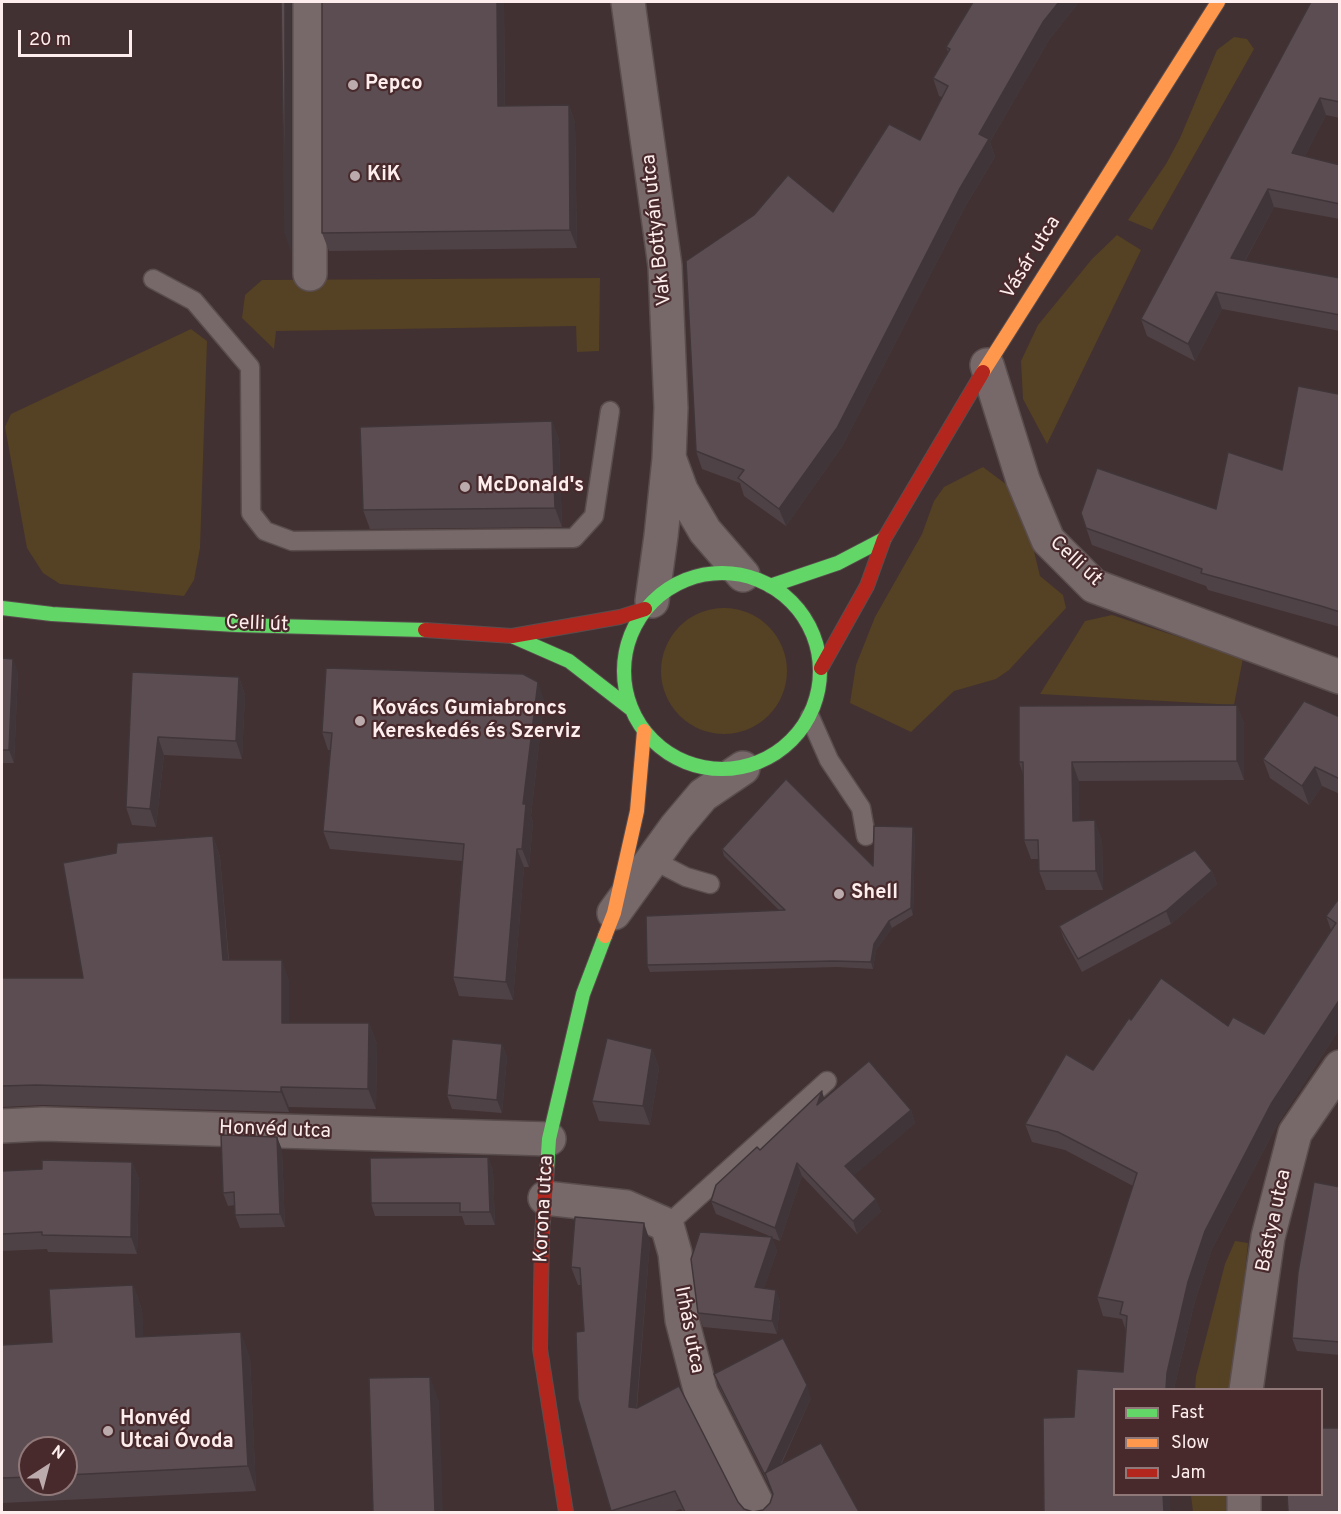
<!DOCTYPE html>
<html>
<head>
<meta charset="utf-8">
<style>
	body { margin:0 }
	#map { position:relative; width:1341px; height:1514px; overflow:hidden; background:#413132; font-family:Overpass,sans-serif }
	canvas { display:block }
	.frame { position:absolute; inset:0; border:3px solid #fdeded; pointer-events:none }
	.legend { position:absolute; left:1113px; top:1388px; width:210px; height:108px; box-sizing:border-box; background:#482a2c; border:2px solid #907879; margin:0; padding:8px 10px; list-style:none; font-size:18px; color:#fdeded }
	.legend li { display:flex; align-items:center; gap:12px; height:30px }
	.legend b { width:30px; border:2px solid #907879 }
	.north { position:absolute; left:18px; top:1436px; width:60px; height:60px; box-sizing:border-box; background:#482a2c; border:2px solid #907879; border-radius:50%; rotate:36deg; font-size:16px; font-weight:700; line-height:24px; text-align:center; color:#fdeded }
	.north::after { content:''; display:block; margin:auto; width:21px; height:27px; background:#bbabac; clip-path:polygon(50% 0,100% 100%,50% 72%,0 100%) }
	.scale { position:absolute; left:18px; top:30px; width:114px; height:27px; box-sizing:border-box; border:3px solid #fdeded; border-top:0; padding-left:8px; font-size:18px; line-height:21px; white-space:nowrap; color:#fdeded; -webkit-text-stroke:4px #482a2c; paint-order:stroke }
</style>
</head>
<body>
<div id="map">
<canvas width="1341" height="1514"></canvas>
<div class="frame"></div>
<ul class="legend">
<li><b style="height:8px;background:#63d668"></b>Fast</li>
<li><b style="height:8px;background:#ff974d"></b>Slow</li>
<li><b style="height:8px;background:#b3261e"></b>Jam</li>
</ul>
<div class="north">N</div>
<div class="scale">20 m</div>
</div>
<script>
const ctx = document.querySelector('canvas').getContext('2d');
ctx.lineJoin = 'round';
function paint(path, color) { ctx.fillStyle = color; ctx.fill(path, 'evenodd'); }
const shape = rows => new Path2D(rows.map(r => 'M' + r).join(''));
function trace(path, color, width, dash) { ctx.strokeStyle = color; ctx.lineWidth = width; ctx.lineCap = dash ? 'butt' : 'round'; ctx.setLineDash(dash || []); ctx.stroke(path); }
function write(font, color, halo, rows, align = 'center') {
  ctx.font = font + ' Overpass,sans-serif'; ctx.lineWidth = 4.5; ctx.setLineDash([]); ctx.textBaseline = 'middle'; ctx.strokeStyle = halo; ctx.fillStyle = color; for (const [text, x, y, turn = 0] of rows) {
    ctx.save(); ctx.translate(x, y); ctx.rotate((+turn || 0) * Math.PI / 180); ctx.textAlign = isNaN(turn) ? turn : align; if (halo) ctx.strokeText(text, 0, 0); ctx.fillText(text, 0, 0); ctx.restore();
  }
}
paint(shape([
	[1234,37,1247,39,1254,49,1152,230,1128,220,1166,164,1180,138,1217,50],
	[1117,235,1141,250,1047,444,1023,399,1021,361,1038,325,1092,259],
	[600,278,599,351,577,352,576,326,276,331,274,349,242,318,245,295,262,280],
	[191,329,207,341,200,548,194,580,184,596,60,584,43,573,27,548,5,427,11,414],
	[983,467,1011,488,1033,547,1040,576,1063,595,1066,608,1009,670,996,679,954,691,911,732,850,703,856,665,875,617,922,534,934,501,944,487],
	'661 671a63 63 0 1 1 126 0a63 63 0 1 1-126 0Z',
	[1112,615,1243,658,1234,705,1040,694,1085,621],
	[1235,1241,1248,1243,1233,1389,1195,1390,1196,1376,1225,1264],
	[1191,1495,1226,1495,1226,1512,1193,1512]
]), '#554123');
const lane = shape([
	[153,279,194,301,250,367,251,513,265,531,292,541,574,538,594,516,610,411],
	[810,717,829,760,861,808,866,836],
	[653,860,686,877,710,884],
	[667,1225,827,1081]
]);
const street = shape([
	[628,2,665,266,671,408,669,459,661,536,652,601],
	[310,274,310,2],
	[987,365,1023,480,1048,540,1094,586,1340,677],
	[670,460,681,490,705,531,743,575],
	[614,913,676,827,703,795,743,768],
	[2,1126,43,1124,549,1139],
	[545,1198,626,1207,667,1225,675,1253,682,1320,701,1393,761,1512],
	[1246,1390,1268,1237,1295,1133,1340,1067],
	[1244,1494,1244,1512]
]);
const fast = shape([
	'624 671a98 98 0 1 1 196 0a98 98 0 1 1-196 0Z',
	[770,586,838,563,884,539],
	[2,608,52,614,236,625,425,630],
	[512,636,569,661,631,709],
	[547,1169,549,1139,583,994,605,936]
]);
const slow = shape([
	[983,372,1218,2],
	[605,936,614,913,637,811,644,731]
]);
const jam = shape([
	[425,630,512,636,620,617,645,609],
	[821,668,867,586,884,539,983,372],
	[547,1169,542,1234,540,1349,566,1512]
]);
trace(lane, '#5a4d4d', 21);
trace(street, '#5a4d4d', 36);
trace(fast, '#5a4d4d', 16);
trace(slow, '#5a4d4d', 16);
trace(jam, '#5a4d4d', 16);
trace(lane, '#77696a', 18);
trace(street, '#77696a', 33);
trace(fast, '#63d668', 14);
trace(slow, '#ff974d', 14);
trace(jam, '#b3261e', 14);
paint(shape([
	[322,2,504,2,505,106,569,105,575,123,577,248,329,251,322,233],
	[973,2,1079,2,1049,40,990,142,995,157,965,207,843,445,786,526,744,496,740,483,702,469,696,451,920,140,942,97,939,96,933,78,948,52,946,47],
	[1340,2,1340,118,1326,115,1305,156,1340,165,1340,219,1274,207,1245,261,1340,278,1340,331,1222,309,1195,361,1147,336,1141,319],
	[1340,389,1340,627,1208,590,1206,586,1092,545,1081,513,1216,509,1282,470,1338,394],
	[552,421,559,440,562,527,370,529,363,510],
	[2,658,18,672,14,763,2,763],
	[132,672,239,677,245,695,242,759,164,755,156,827,132,825,126,807],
	[544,700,531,816,533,822,529,867,524,867,513,1000,459,996,453,977,462,861,330,849,323,831,330,750,328,750,322,732],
	[1237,705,1244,724,1244,780,1079,781,1079,820,1102,840,1103,890,1046,890,1039,871,1039,859,1031,859,1024,840,1023,774,1019,762],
	[1340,717,1340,794,1322,786,1309,805,1270,778,1263,759],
	[915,834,913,915,892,928,876,950,873,969,837,967,650,972,647,965,780,911,724,856,722,849,873,866],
	[213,836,220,857,229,960,289,980,289,1023,369,1023,377,1044,376,1109,289,1107,289,1112,43,1105,2,1107,2,978,83,978],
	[1212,871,1217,884,1171,924,1082,972,1064,939,1059,926],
	[1340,897,1340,1028,1278,1123,1212,1249,1195,1301,1174,1389,1114,1389,1114,1494,1170,1494,1170,1512,1044,1512,1074,1417,1123,1372,1126,1331,1122,1319,1103,1316,1097,1297,1133,1186,1065,1150,1032,1142,1025,1124,1093,1070,1131,1020,1228,1026,1264,1034,1331,930,1326,916],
	[502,1044,507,1057,502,1113,452,1109,447,1095],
	[652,1049,659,1068,650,1125,599,1121,592,1101],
	[825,1099,911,1110,915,1123,854,1175,881,1211,857,1234,802,1176,780,1241,772,1238,777,1251,764,1288,776,1290,780,1303,777,1334,703,1327,698,1313,772,1237,716,1214,711,1201,760,1150],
	[277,1137,282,1150,285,1227,240,1228,235,1215,235,1205,228,1206,223,1193],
	[488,1157,493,1171,495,1225,465,1225,462,1216,375,1216,371,1203],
	[132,1162,139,1179,137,1254,48,1252,47,1249,2,1251,2,1171,42,1169],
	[1340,1187,1340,1355,1297,1351,1292,1338],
	[650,1241,637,1408,738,1502,744,1509,753,1512,763,1510,770,1503,773,1495,770,1487,719,1387,714,1374,811,1398,781,1465,859,1512,683,1512,681,1509,671,1512,612,1512,578,1399,584,1331,581,1285,578,1285,571,1267],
	[133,1285,142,1310,143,1337,250,1357,256,1491,2,1503,2,1345,52,1342],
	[30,1448,66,1448,66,1484,30,1484]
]), '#4f4247');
paint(shape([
	[285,2,291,2,291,252,285,234],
	[497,2,504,2,505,124,498,106],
	[1059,2,1079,2,1049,40,990,142,995,157,965,207,843,445,786,526,779,509,979,134,1043,22],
	[1320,98,1326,115,1298,170,1292,153],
	[569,105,575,123,577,248,570,230],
	[1268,189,1274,207,1237,275,1231,258],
	[1216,292,1222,309,1195,361,1188,344],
	[552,421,559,440,562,527,555,508],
	[13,659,18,672,14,763,9,750],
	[239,677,245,695,242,759,236,741],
	[538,682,544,700,531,816,533,822,529,867,522,849,523,804],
	[1237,705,1244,724,1244,780,1237,761],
	[158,737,164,755,156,827,150,809],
	[1072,762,1079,781,1080,840,1073,821],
	[1315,767,1322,786,1309,805,1302,786],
	[1095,820,1102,840,1103,890,1096,871],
	[913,827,915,834,913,915,911,908],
	[213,836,220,857,230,980,223,960],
	[517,849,524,867,513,1000,506,982],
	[1212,871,1217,884,1171,924,1166,911],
	[889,921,892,928,876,950,873,969,871,962,874,944],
	[282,960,289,980,289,1043,282,1023],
	[1340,999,1340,1028,1278,1123,1212,1249,1195,1301,1174,1389,1166,1389,1167,1373,1188,1282,1205,1231,1271,1104],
	[369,1023,377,1044,376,1109,368,1089],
	[502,1044,507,1057,502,1113,497,1100],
	[652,1049,659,1068,650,1125,643,1106],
	[281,1087,289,1107,289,1112,281,1092],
	[822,1091,826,1104,817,1105],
	[911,1110,915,1123,850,1179,845,1166],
	[277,1137,282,1150,285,1227,280,1214],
	[488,1157,493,1171,495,1225,490,1212],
	[132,1162,139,1179,137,1254,131,1237],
	[797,1163,802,1176,780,1241,775,1228],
	[876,1199,881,1211,857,1234,853,1221],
	[644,1223,650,1241,635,1425,629,1407],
	[772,1237,777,1251,760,1300,755,1287],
	[133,1285,142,1310,145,1362,136,1337],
	[776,1290,780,1303,777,1334,772,1321],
	[241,1332,250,1357,256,1491,248,1466],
	[430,1377,439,1401,443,1512,435,1512],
	[807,1385,811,1398,770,1487,765,1474],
	[1163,1494,1170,1494,1170,1512,1164,1512]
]), '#403639');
const building = shape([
	[281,2,285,2,285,234,281,2],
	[322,2,497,2,498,106,569,105,570,230,322,233,322,2],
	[973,2,1059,2,1043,22,979,134,989,139,959,190,837,428,779,509,738,478,744,470,696,451,686,261,754,215,788,175,833,212,889,124,920,140,948,86,933,78,950,49,946,47,973,2],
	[1311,2,1340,2,1340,102,1320,98,1292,153,1340,165,1340,204,1268,189,1231,258,1340,278,1340,315,1216,292,1188,344,1141,319,1311,2],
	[1298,386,1338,394,1340,389,1340,612,1321,606,1201,573,1202,569,1086,528,1081,513,1097,468,1216,509,1228,452,1282,470,1298,386],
	[552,421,555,508,363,510,360,427,552,421],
	[2,658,13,659,9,750,2,750,2,658],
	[326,668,523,674,538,682,523,804,526,804,522,849,517,849,506,982,453,977,464,844,323,831,332,733,322,732,326,668],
	[132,672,239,677,236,741,158,737,150,809,126,807,132,672],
	[1304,701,1340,717,1340,779,1315,767,1302,786,1263,759,1304,701],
	[1237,705,1237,761,1072,762,1073,821,1095,820,1096,871,1039,871,1038,840,1024,840,1023,762,1019,762,1019,706,1237,705],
	[786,779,873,866,874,826,913,827,911,908,889,921,874,944,871,962,834,961,647,965,646,916,785,910,722,849,786,779],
	[213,836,223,960,282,960,282,1023,369,1023,368,1089,281,1087,281,1092,36,1085,2,1086,2,978,83,978,63,863,116,853,117,843,213,836],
	[1195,850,1212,871,1166,911,1078,959,1059,926,1195,850],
	[1340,897,1340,999,1271,1104,1205,1231,1188,1282,1167,1373,1166,1389,1114,1389,1114,1494,1163,1494,1164,1512,1044,1512,1043,1418,1074,1417,1077,1369,1123,1372,1127,1316,1120,1314,1123,1302,1097,1297,1137,1173,1058,1132,1025,1124,1066,1054,1093,1070,1129,1018,1131,1020,1161,978,1228,1026,1233,1017,1264,1034,1336,923,1326,916,1340,897],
	[607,1038,652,1049,643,1106,592,1101,607,1038],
	[452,1039,502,1044,497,1100,447,1095,452,1039],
	[869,1061,911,1110,845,1166,876,1199,853,1221,797,1163,775,1228,711,1201,716,1185,757,1147,760,1150,822,1091,817,1105,869,1061],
	[221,1135,277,1137,280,1214,235,1215,234,1192,223,1193,221,1135],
	[488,1157,490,1212,460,1212,460,1203,371,1203,370,1158,488,1157],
	[42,1160,132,1162,131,1237,42,1235,42,1232,2,1234,2,1171,42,1169,42,1160],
	[1314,1182,1340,1187,1340,1342,1292,1338,1298,1272,1314,1182],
	[575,1217,644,1223,629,1407,637,1408,679,1386,738,1502,744,1509,753,1512,763,1510,770,1503,773,1494,765,1473,821,1443,859,1512,685,1512,675,1491,611,1511,578,1399,576,1332,584,1331,580,1268,571,1267,575,1217],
	[700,1232,772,1237,755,1287,776,1290,772,1321,698,1313,691,1259,700,1232],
	[133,1285,136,1337,241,1332,248,1466,66,1475,66,1448,30,1448,30,1477,2,1478,2,1345,52,1342,49,1289,133,1285],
	[783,1338,807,1385,766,1473,765,1473,765,1475,714,1374,783,1338],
	[430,1377,435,1512,373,1512,369,1378,430,1377],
	[1322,1428,1340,1428,1340,1512,1288,1512,1287,1494,1322,1494,1322,1428]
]);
paint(building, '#5c4d52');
trace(building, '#403639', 1.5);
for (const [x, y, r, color] of [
	[353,85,6,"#bbabac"],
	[355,176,6,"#bbabac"],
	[465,487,6,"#bbabac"],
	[360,721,6,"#bbabac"],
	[839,894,6,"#bbabac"],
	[108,1431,6,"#bbabac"]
]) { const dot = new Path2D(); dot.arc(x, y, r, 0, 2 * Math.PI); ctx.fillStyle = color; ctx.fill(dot); trace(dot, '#482a2c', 2); }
write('bold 20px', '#fdeded', '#482a2c', [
	["Pepco",365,85],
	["KiK",367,176],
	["McDonald's",477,487],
	["Kovács Gumiabroncs",372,710],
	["Kereskedés és Szerviz",372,733],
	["Shell",851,894],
	["Honvéd",120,1420],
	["Utcai Óvoda",120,1443]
], 'left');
write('20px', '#fdeded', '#482a2c', [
	["Vak Bottyán utca",658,230,-96],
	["Vásár utca",1032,258,-58],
	["Celli út",1075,562,43],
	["Celli út",257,625,2],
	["Honvéd utca",275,1131,2],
	["Korona utca",545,1209,-87],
	["Bástya utca",1275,1221,-78],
	["Irhás utca",688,1330,79]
]);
</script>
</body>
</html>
